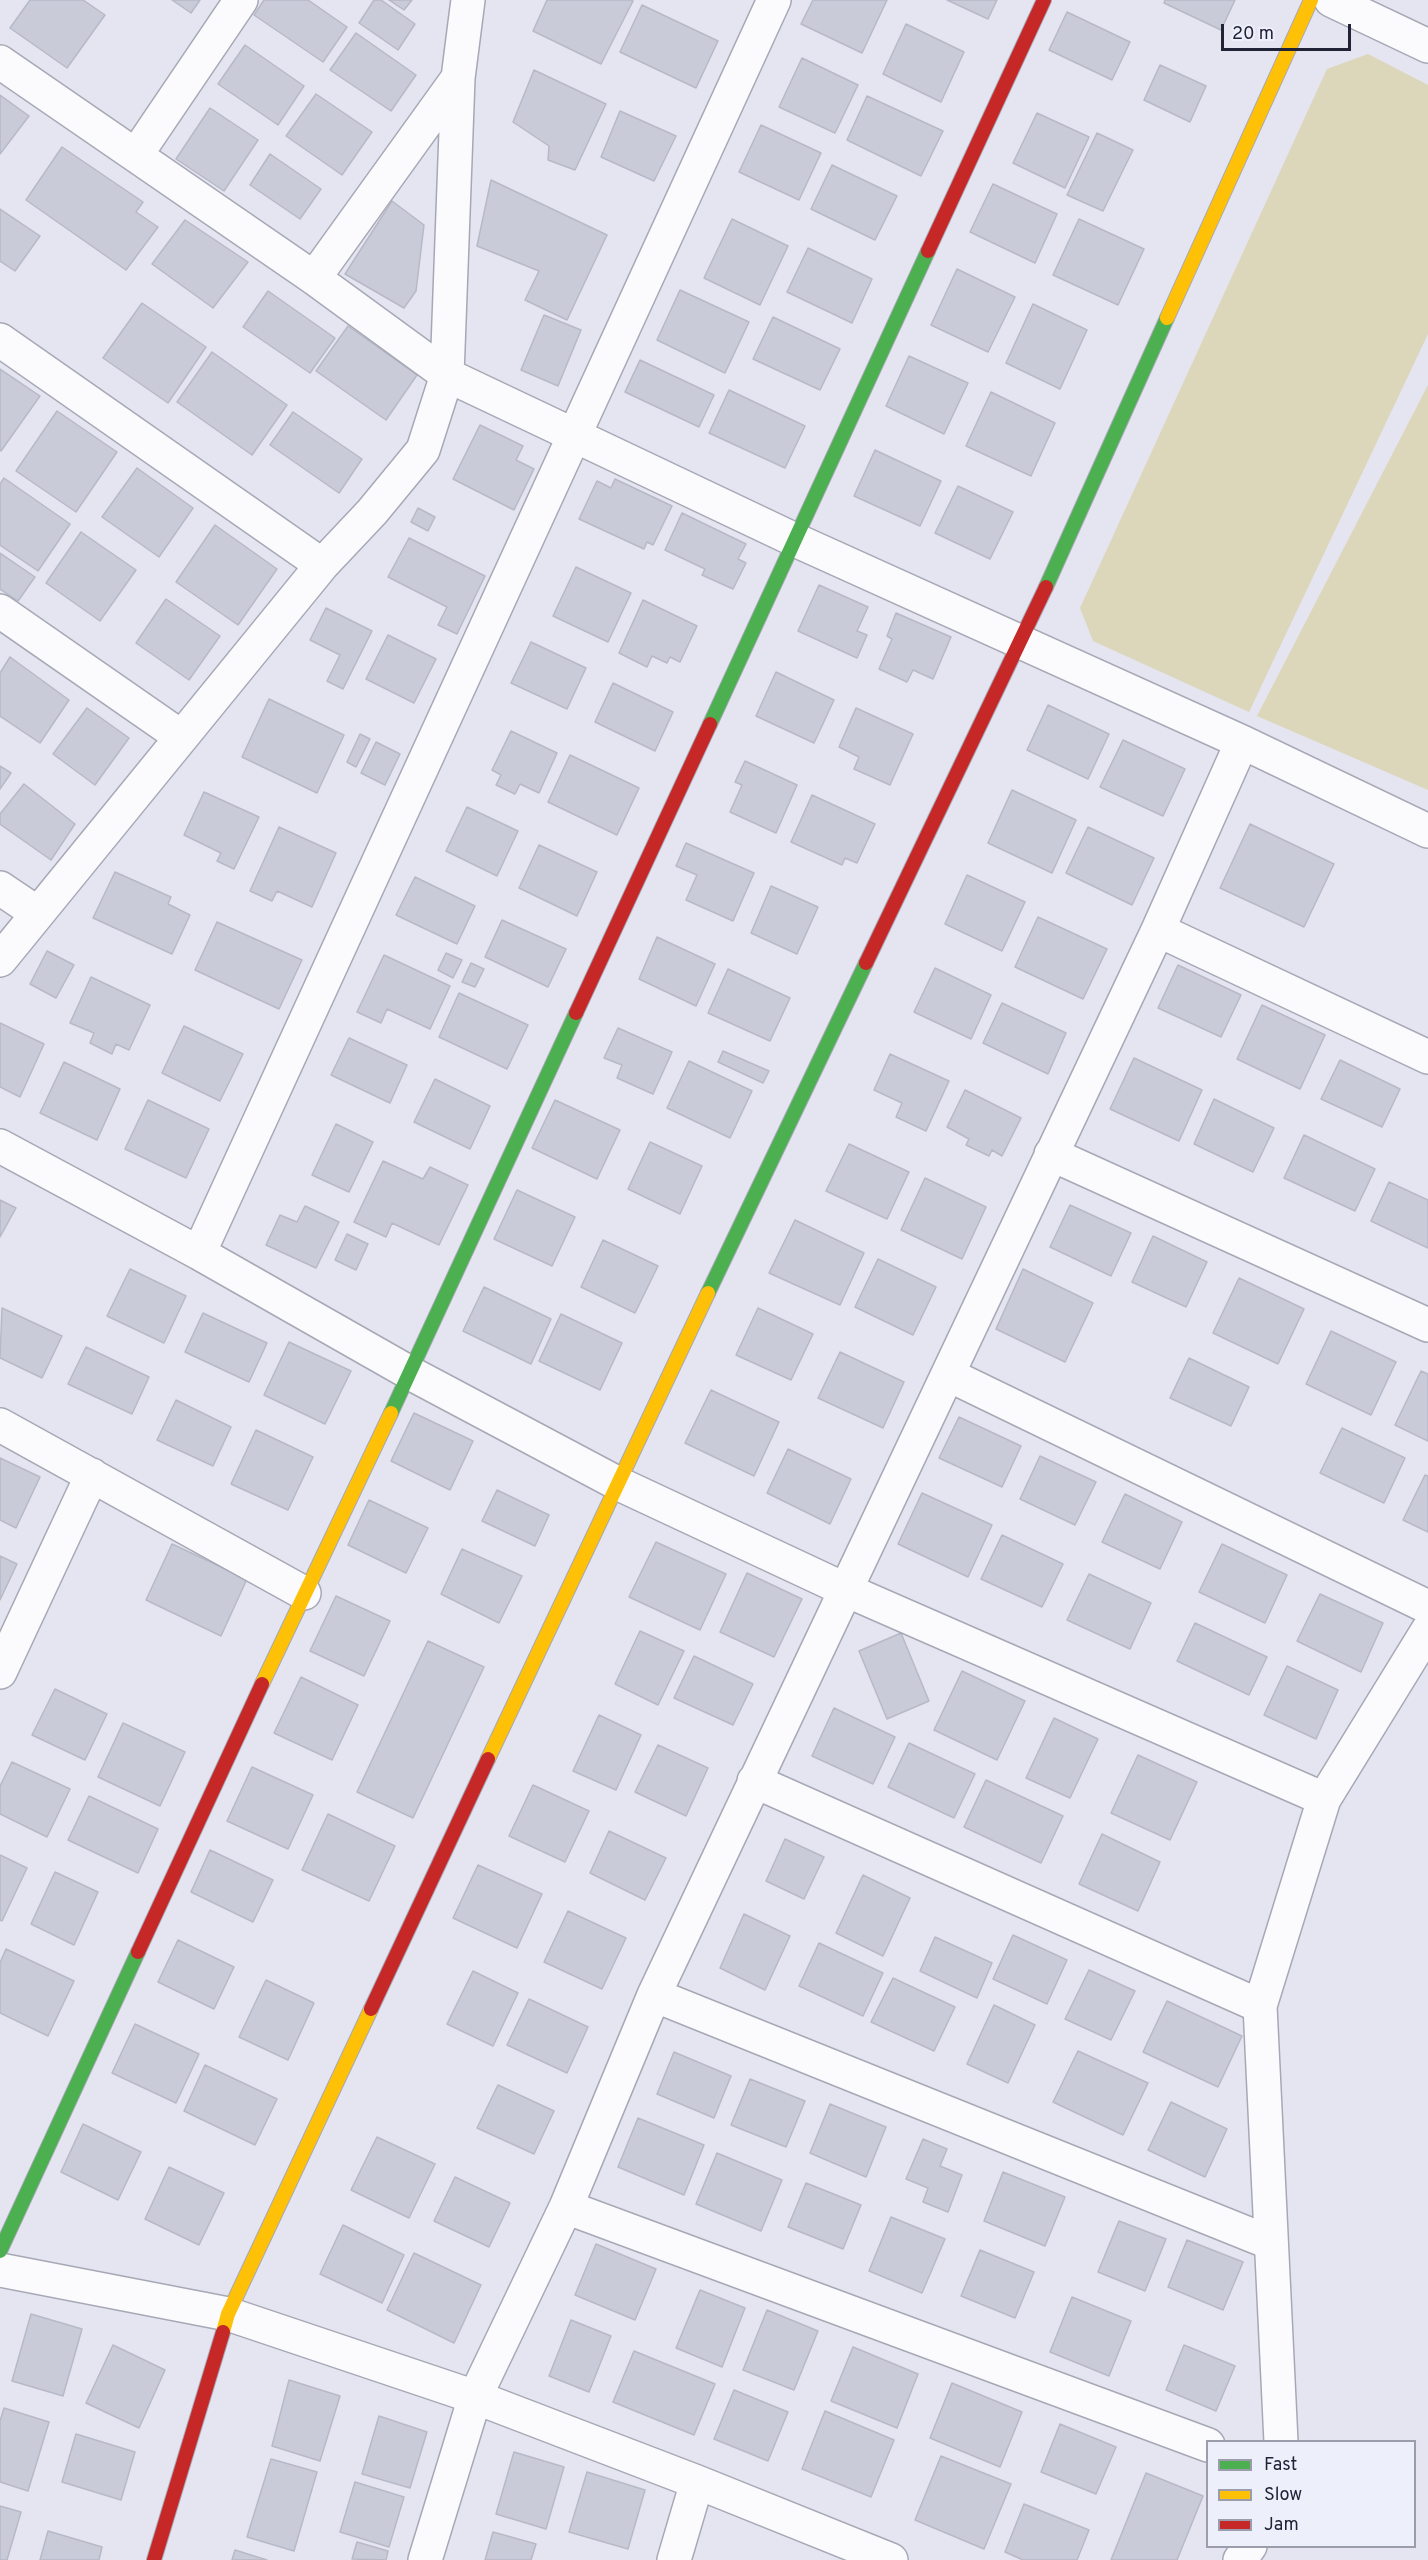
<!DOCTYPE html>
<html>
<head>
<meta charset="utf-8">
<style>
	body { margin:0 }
	#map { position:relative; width:1428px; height:2560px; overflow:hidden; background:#e4e5f0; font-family:Overpass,sans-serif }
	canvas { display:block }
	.legend { position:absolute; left:1206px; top:2440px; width:210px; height:108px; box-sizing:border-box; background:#edeffa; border:2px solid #9b9dac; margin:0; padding:8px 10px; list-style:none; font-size:18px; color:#202236 }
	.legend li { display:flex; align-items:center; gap:12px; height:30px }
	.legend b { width:30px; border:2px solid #9b9dac }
	.scale { position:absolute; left:1221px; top:24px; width:130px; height:27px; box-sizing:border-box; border:3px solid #202236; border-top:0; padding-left:8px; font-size:18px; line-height:21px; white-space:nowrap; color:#202236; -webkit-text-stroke:4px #edeffa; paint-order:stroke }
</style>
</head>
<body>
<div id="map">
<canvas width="1428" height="2560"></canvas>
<ul class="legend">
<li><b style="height:8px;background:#4caf50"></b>Fast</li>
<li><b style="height:8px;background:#ffc107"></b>Slow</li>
<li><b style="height:8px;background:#c62828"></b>Jam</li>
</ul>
<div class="scale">20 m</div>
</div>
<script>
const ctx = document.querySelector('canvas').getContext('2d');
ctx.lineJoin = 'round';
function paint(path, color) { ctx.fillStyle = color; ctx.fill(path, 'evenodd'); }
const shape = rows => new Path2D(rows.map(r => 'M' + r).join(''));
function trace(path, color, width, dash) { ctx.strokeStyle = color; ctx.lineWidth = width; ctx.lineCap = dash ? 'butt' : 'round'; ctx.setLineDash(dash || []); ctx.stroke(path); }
paint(shape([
	[1368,54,1428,85,1428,334,1249,712,1093,641,1080,608,1327,69],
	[1428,385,1428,790,1257,716]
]), '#dcd6ba');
const building = shape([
	[30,0,83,0,105,15,67,68,10,28,30,0],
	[172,0,200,0,191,13,172,0],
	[264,0,308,0,347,27,323,62,254,15,264,0],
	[374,0,381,0,415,24,398,50,359,23,374,0],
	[389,0,412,0,404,10,389,0],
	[547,0,631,0,633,1,601,64,533,31,547,0],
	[813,0,887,0,862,53,801,24,813,0],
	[947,0,997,0,988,19,947,0],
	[1165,0,1235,0,1221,30,1164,3,1165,0],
	[642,5,718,41,696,88,620,52,642,5],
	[1067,12,1130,42,1112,80,1049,50,1067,12],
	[906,24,964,52,941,102,883,74,906,24],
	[356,33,416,75,391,111,330,70,356,33],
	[245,45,304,86,278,125,218,84,245,45],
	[802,58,858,85,835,133,779,107,802,58],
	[1160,65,1206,86,1190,122,1144,100,1160,65],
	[534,70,606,104,575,170,548,160,549,146,513,122,534,70],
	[316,94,372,132,342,175,286,136,316,94],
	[0,95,29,116,0,154,0,95],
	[867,96,943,131,921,176,847,140,867,96],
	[210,108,258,140,224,191,176,159,210,108],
	[620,111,676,136,654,181,601,157,620,111],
	[1037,113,1089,137,1065,188,1013,163,1037,113],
	[761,125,821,153,799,200,739,172,761,125],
	[1097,133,1133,150,1103,211,1067,195,1097,133],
	[62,147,143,202,136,212,158,227,126,270,26,200,62,147],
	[270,154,321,189,300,219,250,185,270,154],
	[832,165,897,196,875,240,811,209,832,165],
	[491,180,607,235,567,320,525,300,539,271,477,246,491,180],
	[993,184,1057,214,1035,263,970,232,993,184],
	[392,201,424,225,416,291,404,308,345,274,392,201],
	[0,209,40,236,15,271,0,261,0,209],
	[732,219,788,246,760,305,704,278,732,219],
	[1079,219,1144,249,1118,305,1053,275,1079,219],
	[185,220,248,262,213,308,152,264,185,220],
	[808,248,872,279,852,323,787,292,808,248],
	[957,269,1015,297,988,352,931,325,957,269],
	[680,290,749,322,725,373,657,340,680,290],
	[268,291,335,338,310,373,243,327,268,291],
	[142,303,206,347,168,403,103,358,142,303],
	[1033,304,1087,330,1060,389,1006,363,1033,304],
	[544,315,581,330,558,386,521,370,544,315],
	[773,317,840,349,820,390,753,359,773,317],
	[348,326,417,375,386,420,316,371,348,326],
	[212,352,287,405,252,455,177,402,212,352],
	[909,356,968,383,944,434,886,406,909,356],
	[640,360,714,395,699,427,625,392,640,360],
	[0,369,40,396,1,451,0,450,0,369],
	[729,390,805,426,785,468,709,433,729,390],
	[991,392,1055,423,1031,476,966,446,991,392],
	[57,411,117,452,76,512,16,471,57,411],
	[293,412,362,459,339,493,270,445,293,412],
	[480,425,523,446,516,460,534,469,514,510,453,479,480,425],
	[875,450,941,481,920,526,854,496,875,450],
	[137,468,193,508,159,557,102,517,137,468],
	[4,478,70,524,38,571,0,545,0,484,4,478],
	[615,479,672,506,653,545,647,542,644,549,579,519,597,481,611,488,615,479],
	[958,486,1013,512,990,559,935,533,958,486],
	[418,508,435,517,428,531,411,522,418,508],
	[682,513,746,544,738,559,746,563,733,589,702,575,705,569,665,550,682,513],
	[215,525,277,569,238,625,176,582,215,525],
	[81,532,136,570,100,621,46,583,81,532],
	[409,538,485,576,457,634,438,625,447,607,388,577,409,538],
	[0,553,35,577,18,601,0,589,0,553],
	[576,567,631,593,608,642,553,616,576,567],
	[819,585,868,607,857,631,867,635,857,658,798,631,819,585],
	[166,599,220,636,189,680,136,643,166,599],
	[643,600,697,626,680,662,670,657,667,663,652,656,647,667,619,653,643,600],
	[326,608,372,631,343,689,327,681,340,655,310,640,326,608],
	[896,613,951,637,933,679,913,670,907,682,879,669,892,639,887,636,896,613],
	[388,635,436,659,414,703,366,679,388,635],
	[531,642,586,668,567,709,511,683,531,642],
	[10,657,69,700,40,743,0,716,0,673,10,657],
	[776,672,834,700,814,743,756,716,776,672],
	[613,683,673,712,655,751,595,722,613,683],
	[269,699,344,735,317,793,242,757,269,699],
	[1048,705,1109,734,1088,779,1027,750,1048,705],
	[87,708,129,738,95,785,53,754,87,708],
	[856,708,913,734,890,785,854,769,859,757,839,747,856,708],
	[511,731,557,753,539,793,520,784,515,794,496,785,501,775,492,770,511,731],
	[360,734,370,739,356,767,347,762,360,734],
	[1123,740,1185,769,1163,816,1100,787,1123,740],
	[376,742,400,754,385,785,361,773,376,742],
	[570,755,639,788,617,835,548,802,570,755],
	[745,761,797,785,776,833,730,812,742,785,735,782,745,761],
	[0,766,11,773,0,789,0,766],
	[24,784,75,824,51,860,0,824,0,814,24,784],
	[1012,790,1076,820,1052,873,988,843,1012,790],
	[204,792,259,817,234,869,217,861,221,853,184,835,204,792],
	[812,795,875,824,857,863,845,858,842,865,791,842,812,795],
	[467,807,518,831,497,876,446,851,467,807],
	[1250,824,1334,864,1304,927,1220,888,1250,824],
	[279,827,336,853,312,907,277,891,272,901,250,891,279,827],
	[1088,827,1154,858,1132,905,1066,873,1088,827],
	[686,843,754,873,733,921,686,900,697,875,676,866,686,843],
	[539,845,597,872,577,916,519,888,539,845],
	[115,872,171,897,168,904,190,915,172,954,93,918,115,872],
	[967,875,1025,902,1002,951,945,924,967,875],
	[415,877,475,906,457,944,396,915,415,877],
	[771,886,818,907,797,954,751,933,771,886],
	[1038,917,1107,949,1083,999,1015,967,1038,917],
	[502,920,566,949,548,987,485,957,502,920],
	[217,922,302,960,279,1009,195,970,217,922],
	[657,937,715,964,696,1006,639,979,657,937],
	[47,951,74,965,56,998,30,984,47,951],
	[446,953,462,960,453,978,438,970,446,953],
	[384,955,450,986,430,1029,387,1009,381,1023,357,1012,384,955],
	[471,963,484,969,475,987,462,982,471,963],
	[1178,965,1241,995,1221,1037,1158,1008,1178,965],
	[935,968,991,995,971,1039,914,1012,935,968],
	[728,969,790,998,770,1041,708,1013,728,969],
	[91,977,150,1005,129,1050,116,1044,112,1054,90,1043,94,1033,70,1023,91,977],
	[459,993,528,1025,507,1069,439,1037,459,993],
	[1002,1003,1066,1033,1048,1074,983,1043,1002,1003],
	[1262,1005,1325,1035,1300,1089,1237,1059,1262,1005],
	[0,1023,44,1044,20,1097,0,1087,0,1023],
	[184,1026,243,1054,220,1101,162,1073,184,1026],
	[618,1028,672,1052,653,1094,617,1078,622,1065,604,1058,618,1028],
	[349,1038,407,1065,390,1103,331,1075,349,1038],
	[723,1051,769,1071,763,1083,718,1062,723,1051],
	[890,1054,949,1081,926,1131,896,1117,902,1103,874,1090,890,1054],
	[1134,1058,1202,1090,1179,1141,1110,1109,1134,1058],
	[1340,1060,1400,1089,1382,1127,1321,1099,1340,1060],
	[689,1061,752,1091,730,1138,667,1108,689,1061],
	[64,1062,120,1089,97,1140,40,1113,64,1062],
	[435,1079,490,1106,470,1149,414,1122,435,1079],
	[965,1090,1021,1118,1002,1156,992,1150,989,1156,966,1145,969,1139,947,1127,965,1090],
	[1214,1099,1274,1128,1253,1172,1194,1144,1214,1099],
	[148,1100,209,1129,186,1178,125,1149,148,1100],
	[555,1100,620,1130,597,1179,532,1148,555,1100],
	[336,1124,373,1142,349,1192,312,1175,336,1124],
	[1304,1135,1375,1169,1355,1211,1284,1178,1304,1135],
	[650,1142,702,1166,680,1214,628,1189,650,1142],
	[849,1144,909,1172,887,1219,826,1191,849,1144],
	[383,1161,423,1179,430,1167,468,1185,439,1245,392,1223,386,1237,354,1222,383,1161],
	[925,1178,986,1207,962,1259,901,1230,925,1178],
	[1389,1182,1428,1200,1428,1248,1371,1221,1389,1182],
	[517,1190,575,1217,552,1266,494,1239,517,1190],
	[0,1200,16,1208,0,1237,0,1200],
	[1070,1205,1131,1233,1111,1276,1050,1247,1070,1205],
	[305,1206,339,1222,316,1268,266,1245,280,1215,297,1222,305,1206],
	[795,1220,864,1253,840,1305,769,1273,795,1220],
	[347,1234,368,1244,356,1270,335,1260,347,1234],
	[1153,1236,1207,1262,1186,1307,1132,1282,1153,1236],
	[603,1240,658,1266,635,1313,581,1287,603,1240],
	[878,1259,936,1287,913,1335,855,1307,878,1259],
	[130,1269,186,1296,164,1343,107,1316,130,1269],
	[1023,1269,1093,1303,1065,1362,996,1329,1023,1269],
	[1239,1278,1304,1309,1278,1364,1213,1333,1239,1278],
	[484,1287,551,1319,531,1364,463,1331,484,1287],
	[2,1308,62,1336,42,1378,0,1358,2,1308],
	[758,1308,813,1334,791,1380,736,1355,758,1308],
	[203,1313,267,1343,249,1382,185,1352,203,1313],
	[561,1314,622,1343,600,1390,539,1361,561,1314],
	[1331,1331,1396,1362,1371,1415,1306,1384,1331,1331],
	[289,1342,351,1371,325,1424,264,1395,289,1342],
	[86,1347,149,1377,132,1414,68,1384,86,1347],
	[840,1352,904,1382,883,1428,818,1398,840,1352],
	[1189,1358,1249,1387,1231,1426,1170,1398,1189,1358],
	[1421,1371,1428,1374,1428,1441,1395,1425,1421,1371],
	[711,1390,779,1422,754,1476,685,1443,711,1390],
	[176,1400,231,1427,213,1466,157,1440,176,1400],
	[414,1413,473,1441,450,1490,391,1461,414,1413],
	[959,1417,1021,1446,1002,1487,939,1458,959,1417],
	[1342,1428,1405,1458,1384,1503,1320,1473,1342,1428],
	[256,1430,313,1457,288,1510,231,1484,256,1430],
	[788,1449,851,1479,830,1524,767,1493,788,1449],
	[1040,1456,1096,1482,1075,1525,1020,1499,1040,1456],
	[0,1458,40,1477,16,1528,0,1520,0,1458],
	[1425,1475,1428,1476,1428,1532,1403,1520,1425,1475],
	[497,1490,549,1515,535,1546,482,1521,497,1490],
	[922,1493,992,1525,968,1577,898,1544,922,1493],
	[1125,1494,1182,1522,1160,1569,1102,1542,1125,1494],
	[369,1500,428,1528,406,1573,348,1545,369,1500],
	[1002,1535,1063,1564,1042,1607,981,1579,1002,1535],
	[656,1542,726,1574,700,1630,629,1597,656,1542],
	[172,1544,247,1579,221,1636,146,1600,172,1544],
	[1222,1544,1287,1575,1265,1623,1199,1592,1222,1544],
	[462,1549,522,1576,499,1623,441,1594,462,1549],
	[0,1556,17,1564,0,1600,0,1556],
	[747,1573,802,1599,774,1657,720,1632,747,1573],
	[1089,1574,1151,1603,1130,1649,1067,1620,1089,1574],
	[1320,1594,1383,1623,1361,1672,1297,1641,1320,1594],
	[336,1596,390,1621,364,1676,310,1651,336,1596],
	[1195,1623,1267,1657,1249,1695,1177,1661,1195,1623],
	[640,1631,684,1651,658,1705,615,1684,640,1631],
	[901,1633,929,1701,887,1719,859,1651,901,1633],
	[428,1641,484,1667,413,1818,357,1792,428,1641],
	[694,1656,753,1684,733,1725,674,1698,694,1656],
	[1287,1666,1338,1690,1316,1739,1264,1715,1287,1666],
	[962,1671,1025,1701,997,1760,934,1730,962,1671],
	[301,1677,358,1705,332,1760,274,1733,301,1677],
	[55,1689,107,1714,85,1760,32,1735,55,1689],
	[834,1708,895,1737,873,1784,812,1756,834,1708],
	[599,1715,641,1735,616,1790,573,1771,599,1715],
	[1054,1718,1098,1739,1070,1798,1026,1778,1054,1718],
	[123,1723,185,1752,160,1806,98,1777,123,1723],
	[909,1743,975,1774,954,1818,888,1787,909,1743],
	[658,1745,708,1768,686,1816,635,1792,658,1745],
	[1138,1755,1197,1782,1170,1840,1111,1813,1138,1755],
	[12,1762,70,1789,47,1837,0,1814,0,1786,12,1762],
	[252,1767,313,1795,288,1849,227,1821,252,1767],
	[986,1780,1063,1816,1041,1863,964,1827,986,1780],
	[533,1785,589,1811,565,1862,509,1836,533,1785],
	[89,1796,158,1829,138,1873,68,1840,89,1796],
	[328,1814,395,1846,369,1901,302,1870,328,1814],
	[609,1831,666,1858,645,1900,590,1873,609,1831],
	[1102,1834,1160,1862,1138,1911,1079,1884,1102,1834],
	[785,1839,824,1857,804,1899,766,1881,785,1839],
	[210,1850,273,1880,253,1922,191,1892,210,1850],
	[0,1855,27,1868,2,1921,0,1920,0,1855],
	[478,1865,542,1894,517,1948,453,1918,478,1865],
	[55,1872,98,1892,74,1945,31,1924,55,1872],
	[863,1875,910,1898,883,1956,836,1933,863,1875],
	[568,1911,626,1938,602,1989,544,1962,568,1911],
	[744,1914,790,1936,765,1990,720,1968,744,1914],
	[1013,1935,1067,1960,1047,2004,993,1979,1013,1935],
	[935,1937,992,1963,977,1998,920,1971,935,1937],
	[178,1940,234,1967,214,2009,158,1982,178,1940],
	[819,1943,883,1973,863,2016,799,1986,819,1943],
	[6,1949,74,1981,48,2036,0,2013,0,1963,6,1949],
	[1089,1970,1135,1991,1111,2040,1065,2019,1089,1970],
	[473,1971,518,1993,493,2046,447,2024,473,1971],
	[893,1978,955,2007,934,2051,871,2022,893,1978],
	[266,1980,314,2003,288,2060,239,2037,266,1980],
	[529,1999,588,2027,567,2073,507,2045,529,1999],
	[1167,2001,1242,2036,1218,2087,1143,2052,1167,2001],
	[994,2005,1035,2025,1008,2083,967,2064,994,2005],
	[135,2024,199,2054,176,2103,112,2073,135,2024],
	[1078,2051,1148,2083,1123,2135,1053,2102,1078,2051],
	[674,2052,731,2076,714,2118,657,2094,674,2052],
	[205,2065,277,2099,255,2145,184,2111,205,2065],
	[750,2079,805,2101,786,2147,731,2125,750,2079],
	[498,2085,554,2111,534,2154,477,2128,498,2085],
	[1171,2102,1227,2129,1205,2177,1148,2150,1171,2102],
	[830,2104,886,2127,866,2177,810,2153,830,2104],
	[638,2118,704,2145,684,2195,618,2167,638,2118],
	[83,2124,141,2152,118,2200,61,2172,83,2124],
	[377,2137,435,2164,409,2218,351,2190,377,2137],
	[923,2139,947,2149,940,2166,962,2175,948,2212,923,2202,928,2188,906,2179,923,2139],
	[717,2153,782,2180,761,2231,696,2204,717,2153],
	[169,2167,224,2193,199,2245,145,2219,169,2167],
	[1003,2172,1065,2197,1045,2246,984,2221,1003,2172],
	[455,2177,510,2203,489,2247,434,2221,455,2177],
	[806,2183,861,2205,843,2249,788,2227,806,2183],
	[891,2217,945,2239,922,2293,869,2271,891,2217],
	[1119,2221,1166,2239,1145,2291,1098,2272,1119,2221],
	[343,2225,404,2255,382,2303,320,2274,343,2225],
	[1187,2240,1243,2262,1223,2310,1168,2287,1187,2240],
	[596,2244,656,2269,635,2320,575,2295,596,2244],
	[980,2250,1034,2272,1015,2318,961,2296,980,2250],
	[414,2253,481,2285,454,2343,387,2310,414,2253],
	[700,2290,745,2308,722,2367,676,2348,700,2290],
	[1072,2297,1131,2321,1109,2376,1050,2352,1072,2297],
	[767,2310,818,2331,794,2390,743,2370,767,2310],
	[31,2314,82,2329,63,2396,12,2381,31,2314],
	[571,2320,611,2336,589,2392,549,2376,571,2320],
	[113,2345,165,2370,139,2428,86,2403,113,2345],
	[1184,2345,1235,2366,1216,2411,1166,2390,1184,2345],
	[853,2347,918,2374,897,2428,831,2401,853,2347],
	[634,2351,715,2384,694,2435,613,2402,634,2351],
	[289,2380,340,2396,320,2461,272,2446,289,2380],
	[952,2383,1022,2412,1000,2467,930,2438,952,2383],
	[734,2390,788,2412,768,2461,714,2439,734,2390],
	[4,2408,49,2422,28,2491,0,2482,0,2421,4,2408],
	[825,2411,894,2440,871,2497,802,2469,825,2411],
	[379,2416,427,2432,410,2488,362,2474,379,2416],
	[1060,2424,1116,2447,1096,2494,1041,2472,1060,2424],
	[76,2434,135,2452,121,2500,62,2482,76,2434],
	[514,2452,564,2467,546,2529,496,2514,514,2452],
	[941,2456,1011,2484,984,2549,915,2520,941,2456],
	[271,2459,317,2472,294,2551,247,2537,271,2459],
	[587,2472,645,2490,628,2549,569,2532,587,2472],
	[1146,2473,1203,2496,1177,2560,1111,2560,1146,2473],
	[355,2482,404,2497,389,2547,340,2532,355,2482],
	[1024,2504,1089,2530,1077,2560,1023,2560,1005,2552,1024,2504],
	[0,2506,21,2512,7,2560,0,2560,0,2506],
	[48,2531,102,2547,99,2560,40,2560,48,2531],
	[493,2532,536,2544,531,2560,485,2560,493,2532],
	[357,2542,388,2551,386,2560,352,2559,357,2542],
	[235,2550,267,2560,232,2560,235,2550]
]);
paint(building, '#cacbd9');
trace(building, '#b7b9c7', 1.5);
const street = shape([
	[1331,0,1428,46],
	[0,62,314,278,447,375,793,539,1242,742,1428,831],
	[136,155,241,0],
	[314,278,458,78],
	[0,340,322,565],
	[0,611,180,736],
	[0,888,37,913],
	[1158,930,1428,1057],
	[0,960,322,565,372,512,423,450,447,375,458,78,468,0],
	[0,1146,199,1253,410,1373,617,1483,846,1590,1324,1799],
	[1051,1154,1428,1325],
	[199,1253,774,0],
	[949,1375,1428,1607],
	[0,1425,304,1593],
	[0,1672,92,1475],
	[754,1781,1260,2006],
	[654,1995,1271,2243],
	[566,2207,1208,2445],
	[0,2270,228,2314,475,2397,697,2482,891,2560],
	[1281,2442,1260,2006,1324,1799,1428,1630],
	[425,2560,475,2397,566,2207,654,1995,1158,930,1242,742],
	[674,2560,697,2482],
	[1240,2560,1250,2546]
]);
const fast = shape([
	[1046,587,1167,318],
	[710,724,928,251],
	[708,1293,866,963],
	[391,1413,576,1013],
	[0,2251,138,1952]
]);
const slow = shape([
	[1167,318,1311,0],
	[262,1684,391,1413],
	[488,1759,708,1293],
	[223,2332,228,2314,371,2009]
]);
const jam = shape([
	[928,251,1044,0],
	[866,963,1046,587],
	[576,1013,710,724],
	[138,1952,262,1684],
	[371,2009,488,1759],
	[154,2560,223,2332]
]);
trace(street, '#a7a8b6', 36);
trace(fast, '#a7a8b6', 16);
trace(slow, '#a7a8b6', 16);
trace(jam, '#a7a8b6', 16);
trace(street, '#fbfbfd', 33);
trace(fast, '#4caf50', 14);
trace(slow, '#ffc107', 14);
trace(jam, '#c62828', 14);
</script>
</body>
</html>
